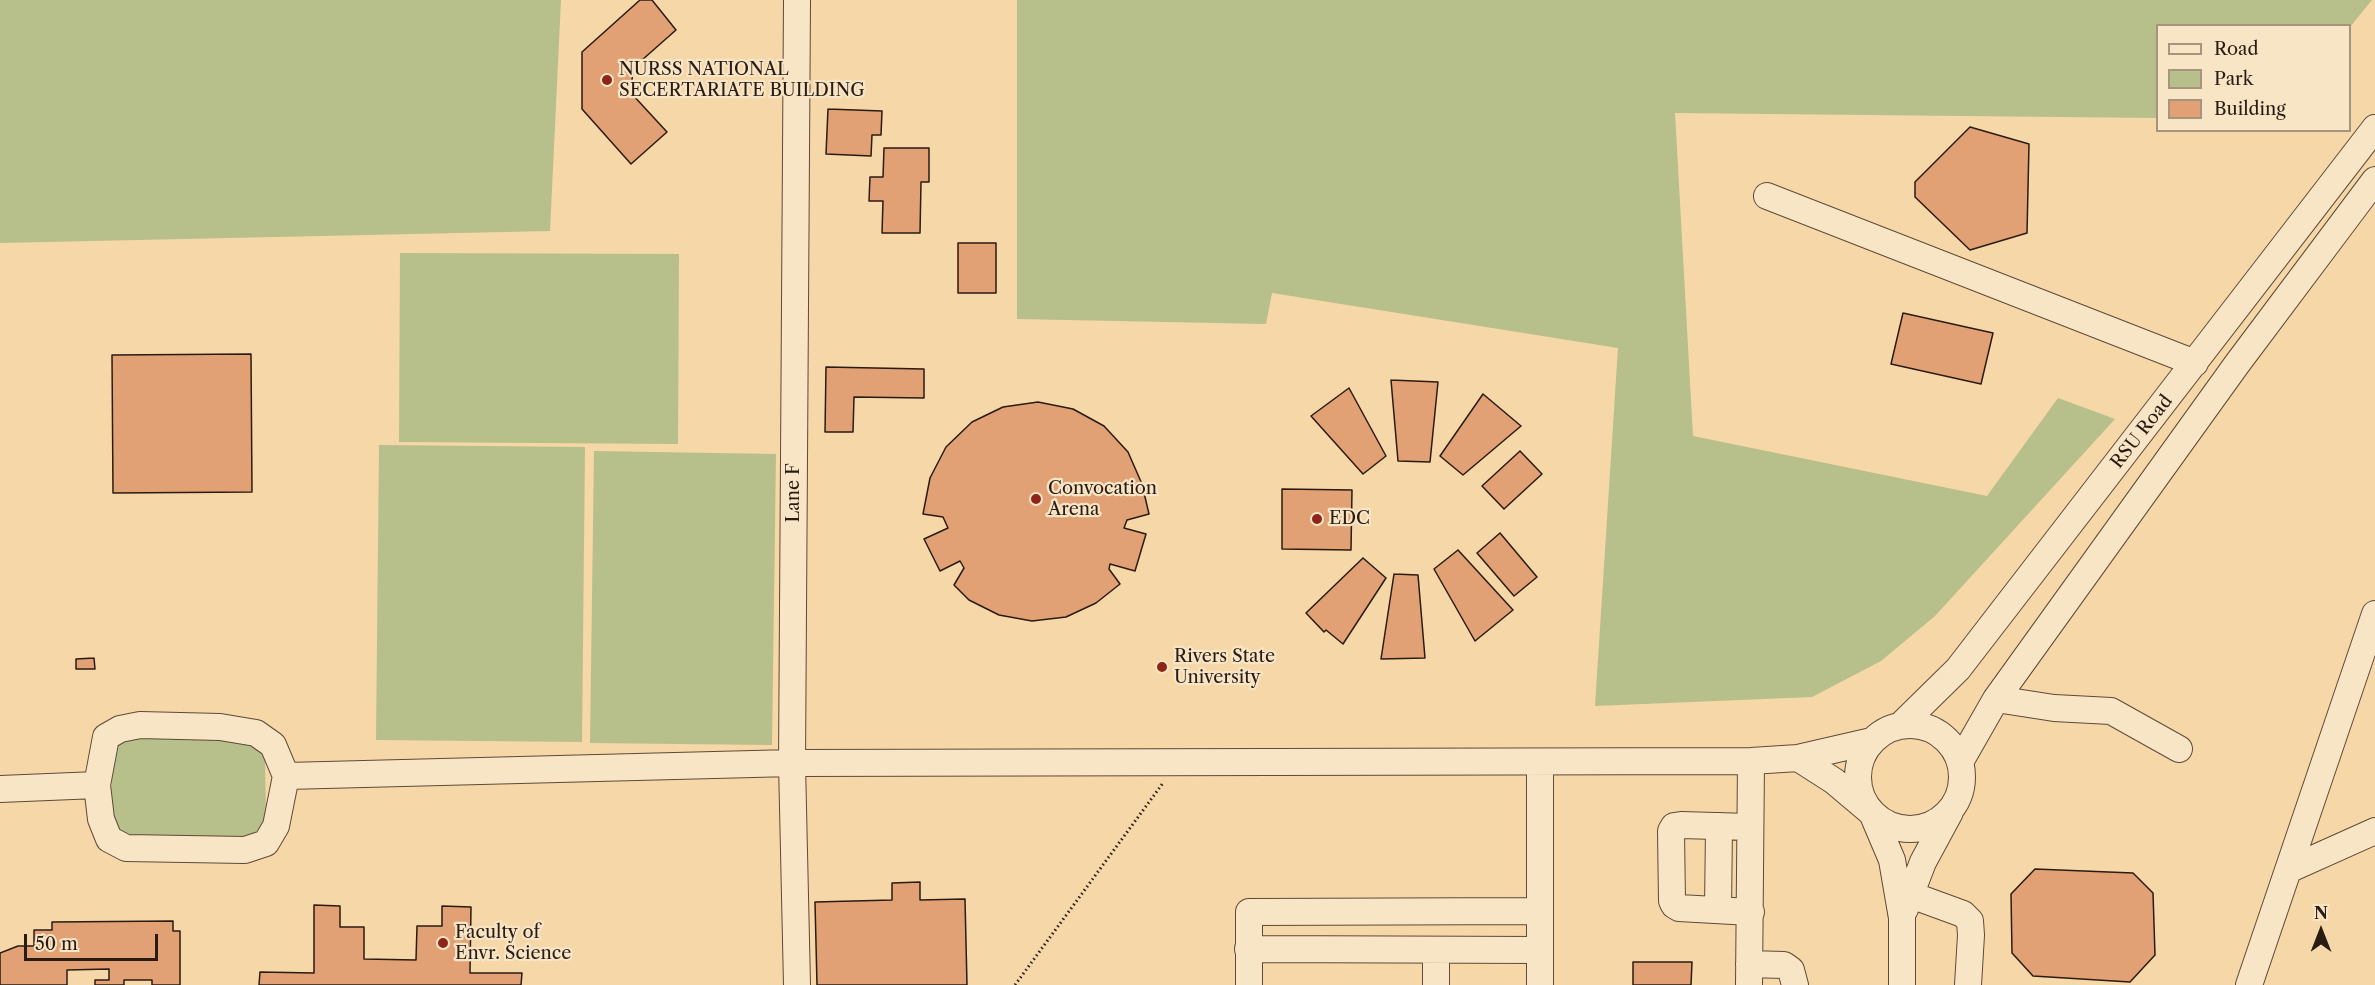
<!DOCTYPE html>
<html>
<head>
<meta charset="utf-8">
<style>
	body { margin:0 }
	#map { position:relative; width:2375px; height:985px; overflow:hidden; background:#f5d7a8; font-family:"Libre Caslon Text",serif }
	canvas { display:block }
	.legend { position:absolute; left:2156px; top:24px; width:195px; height:108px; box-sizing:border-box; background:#f8e5c6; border:2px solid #a6947e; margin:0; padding:8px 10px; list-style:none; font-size:18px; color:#2a1b13 }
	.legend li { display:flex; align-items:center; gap:12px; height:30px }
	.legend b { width:30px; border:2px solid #a6947e }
	.north { position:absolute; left:2291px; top:901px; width:60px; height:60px; -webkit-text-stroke:4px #f8e5c6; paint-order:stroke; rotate:0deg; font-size:16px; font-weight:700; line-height:24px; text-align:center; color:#2a1b13 }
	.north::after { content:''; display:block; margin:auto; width:21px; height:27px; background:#2a1b13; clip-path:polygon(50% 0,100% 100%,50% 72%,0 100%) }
	.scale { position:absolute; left:24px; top:934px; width:134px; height:27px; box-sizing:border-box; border:3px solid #2a1b13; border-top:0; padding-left:8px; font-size:18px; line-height:21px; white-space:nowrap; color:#2a1b13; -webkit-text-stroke:4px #f8e5c6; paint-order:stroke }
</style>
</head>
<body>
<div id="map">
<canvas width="2375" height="985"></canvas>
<ul class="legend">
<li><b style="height:8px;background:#f8e5c6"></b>Road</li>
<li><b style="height:16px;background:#b7bf8b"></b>Park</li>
<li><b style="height:16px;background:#e1a174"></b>Building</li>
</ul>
<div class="north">N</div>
<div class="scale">50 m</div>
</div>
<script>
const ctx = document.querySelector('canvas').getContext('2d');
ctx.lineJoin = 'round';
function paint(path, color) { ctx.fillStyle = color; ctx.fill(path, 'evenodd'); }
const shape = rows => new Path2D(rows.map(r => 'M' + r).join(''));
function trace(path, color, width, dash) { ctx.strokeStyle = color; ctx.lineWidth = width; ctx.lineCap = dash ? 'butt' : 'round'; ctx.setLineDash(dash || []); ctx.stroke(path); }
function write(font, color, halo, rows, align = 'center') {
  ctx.font = font + ' "Libre Caslon Text",serif'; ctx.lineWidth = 4.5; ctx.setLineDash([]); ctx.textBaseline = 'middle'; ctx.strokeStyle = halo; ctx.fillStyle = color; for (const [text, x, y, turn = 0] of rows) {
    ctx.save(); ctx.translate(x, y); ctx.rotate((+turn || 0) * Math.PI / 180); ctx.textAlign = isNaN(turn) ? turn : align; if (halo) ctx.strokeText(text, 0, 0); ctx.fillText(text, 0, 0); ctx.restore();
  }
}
paint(shape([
	[0,0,561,0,550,231,0,243],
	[1017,0,2372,0,2350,27,2158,26,2157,118,1675,113,1693,436,1987,496,2058,398,2115,419,1935,616,1881,661,1812,697,1595,706,1618,348,1272,293,1266,324,1017,319],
	[400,253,679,254,678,444,399,442],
	[379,445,585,447,582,742,376,740],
	[594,451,776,454,772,745,590,743],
	[133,736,241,738,262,749,265,760,266,815,261,827,251,836,239,839,139,838,126,835,118,829,110,807,114,750,119,742]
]), '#b7bf8b');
const building = shape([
	[640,0,652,0,676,30,633,68,631,93,667,132,631,164,582,109,582,52,640,0],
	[828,109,882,111,881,135,872,135,871,156,826,154,828,109],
	[1970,127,2029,144,2027,233,1970,250,1915,197,1915,182,1970,127],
	[884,148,929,148,929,182,921,182,920,233,882,233,883,201,869,201,870,177,883,177,884,148],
	[958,243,996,243,996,293,958,293,958,243],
	[1903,313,1993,333,1981,384,1891,364,1903,313],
	[251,354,252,492,113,493,112,355,251,354],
	[826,367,924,369,924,398,854,397,853,432,825,432,826,367],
	[1391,380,1438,382,1430,462,1398,461,1391,380],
	[1349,388,1386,456,1363,474,1311,416,1349,388],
	[1483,394,1521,426,1463,475,1440,456,1483,394],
	[1038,402,1073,409,1104,426,1128,452,1142,484,1149,514,1127,520,1124,528,1146,534,1135,571,1110,564,1109,569,1120,584,1096,603,1066,617,1032,621,999,615,969,600,954,585,964,568,960,561,940,571,924,539,948,528,943,517,923,514,930,478,946,447,972,422,1003,407,1038,402],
	[1520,451,1542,474,1504,509,1482,486,1520,451],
	[1282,489,1352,490,1351,550,1282,549,1282,489],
	[1500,533,1537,577,1514,596,1477,553,1500,533],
	[1458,550,1513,610,1475,641,1434,569,1458,550],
	[1363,558,1386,578,1343,644,1326,630,1324,632,1306,613,1363,558],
	[1394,574,1418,575,1425,658,1381,659,1394,574],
	[94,658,95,669,76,669,76,659,94,658],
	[2035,869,2133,873,2153,893,2155,955,2130,982,2033,976,2012,953,2011,894,2035,869],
	[920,882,920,900,965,899,967,985,817,985,815,902,892,900,892,883,920,882],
	[314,905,340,906,340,927,364,927,364,959,416,960,417,926,442,926,442,906,471,907,470,973,522,973,521,985,259,985,260,972,314,973,314,905],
	[173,921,173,931,180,931,180,985,152,985,152,980,124,980,124,985,95,985,95,980,109,980,109,969,67,970,67,985,0,985,0,953,18,946,34,946,34,930,52,930,52,922,173,921],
	[1633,962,1692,962,1691,985,1633,985,1633,962]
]);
paint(building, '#e1a174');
trace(building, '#2a1b13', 1.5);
const minor = shape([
	[1767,196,2195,363],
	[1996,699,2054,708,2111,711,2179,749],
	[140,725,220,727,256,733,273,745,286,776,276,826,266,843,245,850,126,848,109,839,101,819,97,785,106,737,120,729,140,725],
	'1858 777a52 52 0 1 1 104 0a52 52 0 1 1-104 0Z',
	[1900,726,1958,669,2375,128],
	[1798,758,1834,781,1872,813,1892,860,1902,918,1902,985],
	[1960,762,1996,699,2237,364,2375,180],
	[286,776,792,763,1751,761,1798,758,1872,741],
	[0,789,97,785],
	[1750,827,1681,825,1674,826,1671,831,1672,901,1674,905,1679,908,1751,912],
	[2288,870,2375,831],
	[1911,895,1963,914,1970,921,1971,935,1968,985],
	[1905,909,1923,862,1950,812],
	[1718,910,1719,826],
	[1248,949,1539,950],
	[1436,950,1436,985],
	[1749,964,1784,965,1791,970,1795,985],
	[797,985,792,763,797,0],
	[1249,985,1249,912,1539,911],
	[1540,985,1540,762],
	[1749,985,1751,761],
	[2249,985,2375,614]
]);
trace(minor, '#5d4a38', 28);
trace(shape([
	[1015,985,1163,783]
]), '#2a1b13', 3, [1.5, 3]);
trace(minor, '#f8e5c6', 26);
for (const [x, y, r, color] of [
	[607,80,6,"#8f2418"],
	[1036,499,6,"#8f2418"],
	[1317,519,6,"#8f2418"],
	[1162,667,6,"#8f2418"],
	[443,943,6,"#8f2418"]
]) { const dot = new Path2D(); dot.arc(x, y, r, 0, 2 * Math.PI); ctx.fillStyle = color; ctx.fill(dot); trace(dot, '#f8e5c6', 2); }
write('18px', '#2a1b13', '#f8e5c6', [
	["NURSS NATIONAL",619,70],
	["SECERTARIATE BUILDING",619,91],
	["Convocation",1048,489],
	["Arena",1048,510],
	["EDC",1329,519],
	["Rivers State",1174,657],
	["University",1174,678],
	["Faculty of",455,933],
	["Envr. Science",455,954]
], 'left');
write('18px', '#2a1b13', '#f8e5c6', [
	["RSU Road",2142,432,-52],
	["Lane F",794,493,-90]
]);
</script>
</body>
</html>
